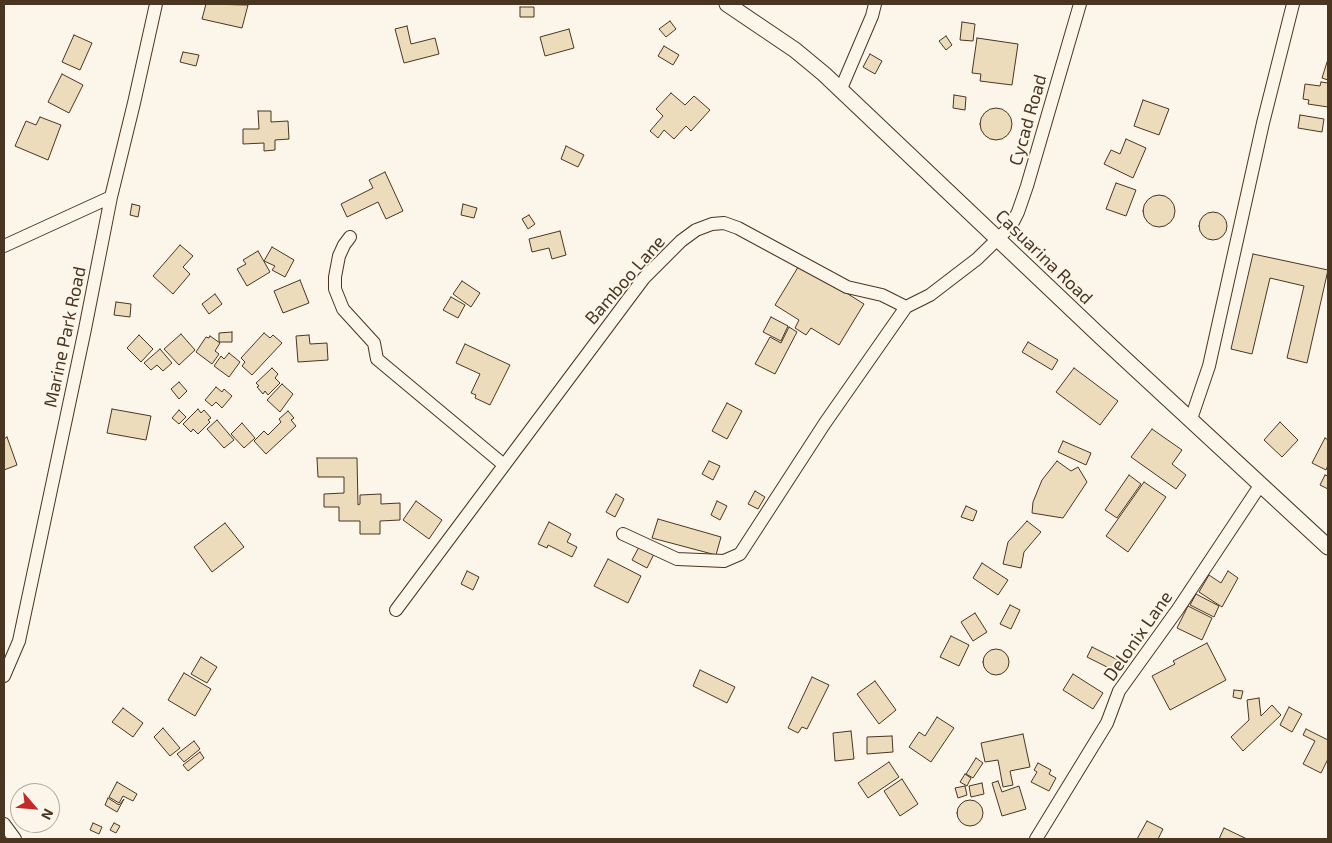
<!DOCTYPE html>
<html>
<head>
<meta charset="utf-8">
<style>
	body { margin:0 }
	#map { position:relative; width:1332px; height:843px; overflow:hidden; background:#fbf6e9; font-family:"Exo 2",sans-serif }
	canvas { display:block }
	.frame { position:absolute; inset:0; border:5px solid #4a3520; pointer-events:none }
	.north { position:absolute; left:10px; top:783px; width:50px; height:50px; box-sizing:border-box; background:#fbf6e9; border:1px solid #b4a999; border-radius:50%; rotate:117deg; font-size:14px; font-weight:700; line-height:20px; text-align:center; color:#4a3520 }
	.north::after { content:''; display:block; margin:auto; width:18px; height:22px; background:#c62828; clip-path:polygon(50% 0,100% 100%,50% 72%,0 100%) }
</style>
</head>
<body>
<div id="map">
<canvas width="1332" height="843"></canvas>
<div class="frame"></div>
<div class="north">N</div>
</div>
<script>
const ctx = document.querySelector('canvas').getContext('2d');
ctx.lineJoin = 'round';
function paint(path, color) { ctx.fillStyle = color; ctx.fill(path, 'evenodd'); }
const shape = rows => new Path2D(rows.map(r => 'M' + r).join(''));
function trace(path, color, width, dash) { ctx.strokeStyle = color; ctx.lineWidth = width; ctx.lineCap = dash ? 'butt' : 'round'; ctx.setLineDash(dash || []); ctx.stroke(path); }
function write(font, color, halo, rows, align = 'center') {
  ctx.font = font + ' "Exo 2",sans-serif'; ctx.lineWidth = 4; ctx.setLineDash([]); ctx.textBaseline = 'middle'; ctx.strokeStyle = halo; ctx.fillStyle = color; for (const [text, x, y, turn = 0] of rows) {
    ctx.save(); ctx.translate(x, y); ctx.rotate((+turn || 0) * Math.PI / 180); ctx.textAlign = isNaN(turn) ? turn : align; if (halo) ctx.strokeText(text, 0, 0); ctx.fillText(text, 0, 0); ctx.restore();
  }
}
const building = shape([
	[206,4,248,5,242,28,202,19,206,4],
	[520,7,534,7,534,17,520,17,520,7],
	[670,21,676,29,666,37,659,29,670,21],
	[962,22,975,24,973,41,960,40,962,22],
	[407,26,411,44,435,38,439,54,404,63,395,29,407,26],
	[569,29,574,48,545,56,540,37,569,29],
	[74,35,92,43,80,70,62,62,74,35],
	[946,36,952,45,946,50,939,41,946,36],
	[977,38,1018,44,1012,85,980,81,981,74,972,73,977,38],
	[664,46,679,55,673,65,658,56,664,46],
	[183,52,199,55,196,66,180,62,183,52],
	[870,54,882,61,875,74,863,67,870,54],
	[1328,59,1328,80,1322,78,1328,59],
	[62,74,83,85,69,113,48,102,62,74],
	[1321,82,1328,83,1328,107,1308,104,1309,100,1303,99,1305,84,1320,86,1321,82],
	[671,93,685,105,694,96,710,110,691,131,686,126,674,139,664,130,658,138,650,131,663,116,656,109,671,93],
	[954,95,966,97,965,110,953,108,954,95],
	[1143,100,1169,109,1159,135,1134,126,1143,100],
	'980 124a16 16 0 1 1 32 0a16 16 0 1 1-32 0Z',
	[258,111,271,111,271,122,288,121,289,139,275,140,275,150,264,151,264,143,243,144,243,129,259,129,258,111],
	[1300,115,1324,119,1322,132,1298,128,1300,115],
	[40,117,61,125,48,160,15,146,26,121,36,125,40,117],
	[1126,139,1146,148,1133,178,1104,164,1111,150,1120,154,1126,139],
	[566,146,584,155,578,167,561,159,566,146],
	[385,172,403,211,386,219,378,202,347,217,341,204,373,188,369,180,385,172],
	[1116,183,1136,190,1126,216,1106,209,1116,183],
	'1143 211a16 16 0 1 1 32 0a16 16 0 1 1-32 0Z',
	[132,204,140,206,138,217,130,215,132,204],
	[463,204,477,208,474,218,461,215,463,204],
	'1199 226a14 14 0 1 1 28 0a14 14 0 1 1-28 0Z',
	[529,215,535,224,528,229,522,219,529,215],
	[560,231,566,255,552,259,549,248,532,252,529,239,560,231],
	[180,245,193,256,183,267,190,274,173,294,153,276,180,245],
	[272,247,294,260,285,277,272,270,275,266,264,261,272,247],
	[258,251,270,272,247,286,237,269,246,264,243,260,258,251],
	[1253,254,1328,270,1307,363,1287,358,1304,286,1270,278,1252,354,1231,349,1253,254],
	[800,264,864,304,839,345,811,328,806,335,795,328,799,320,775,305,800,264],
	[300,280,309,303,283,313,274,291,300,280],
	[462,281,480,293,471,307,453,294,462,281],
	[215,294,222,304,209,314,202,304,215,294],
	[451,297,465,305,458,318,443,310,451,297],
	[116,302,131,304,130,317,114,315,116,302],
	[771,317,788,326,781,341,763,332,771,317],
	[789,327,797,332,775,374,755,364,770,337,781,343,789,327],
	[232,332,232,342,219,342,219,333,232,332],
	[264,333,270,338,273,335,282,343,252,375,242,366,245,362,241,358,264,333],
	[181,334,195,350,179,365,164,349,181,334],
	[139,335,153,349,141,362,127,348,139,335],
	[309,335,310,344,327,343,328,360,298,362,296,336,309,335],
	[210,336,220,343,215,351,219,354,212,364,196,352,206,337,209,338,210,336],
	[1028,342,1058,360,1052,370,1022,352,1028,342],
	[465,344,510,365,490,405,475,398,476,395,471,393,480,374,456,363,465,344],
	[160,349,172,363,163,371,157,365,151,370,144,363,160,349],
	[229,353,240,362,229,377,214,366,221,356,224,359,229,353],
	[272,368,278,374,275,378,280,383,268,395,265,391,263,394,257,387,259,386,256,383,272,368],
	[1074,368,1118,401,1100,425,1056,392,1074,368],
	[179,382,187,391,179,399,171,389,179,382],
	[282,384,293,394,280,412,267,400,282,384],
	[216,387,222,392,224,389,232,396,222,408,216,402,212,406,205,400,216,387],
	[727,403,742,411,727,439,712,431,727,403],
	[112,409,151,416,146,440,107,433,112,409],
	[198,409,201,413,204,410,211,418,208,420,210,422,198,434,193,429,191,432,183,424,198,409],
	[179,410,186,417,179,424,172,418,179,410],
	[288,411,294,418,291,420,296,426,266,454,254,441,264,431,268,435,281,422,279,419,288,411],
	[217,420,234,440,224,448,207,429,217,420],
	[1280,422,1298,440,1282,457,1264,440,1280,422],
	[242,423,255,438,244,448,231,434,242,423],
	[1152,429,1182,450,1172,464,1186,475,1176,489,1131,457,1152,429],
	[7,437,17,465,4,470,4,439,7,437],
	[1325,438,1328,440,1328,465,1326,470,1312,463,1325,438],
	[1063,441,1091,453,1086,465,1058,452,1063,441],
	[317,458,357,458,358,505,360,504,360,495,381,494,381,504,400,503,400,520,380,521,380,534,360,534,360,521,339,521,339,507,324,507,324,494,344,493,344,477,318,477,317,458],
	[709,461,720,466,713,480,702,474,709,461],
	[1057,461,1071,471,1078,467,1087,482,1063,518,1032,513,1033,502,1042,480,1057,461],
	[1129,475,1141,484,1117,518,1105,510,1129,475],
	[1325,475,1328,476,1328,489,1320,485,1325,475],
	[1144,482,1166,497,1128,552,1106,536,1144,482],
	[755,491,765,497,758,509,748,504,755,491],
	[616,494,624,499,615,517,606,512,616,494],
	[416,501,442,520,429,539,403,520,416,501],
	[717,501,727,506,720,520,711,515,717,501],
	[966,506,977,511,973,521,961,517,966,506],
	[658,519,721,537,716,555,652,538,658,519],
	[1027,521,1041,532,1024,552,1021,568,1003,564,1008,542,1027,521],
	[549,522,571,534,567,542,577,547,572,557,548,545,547,548,538,544,549,522],
	[225,523,244,547,212,572,194,547,225,523],
	[639,547,654,554,647,568,632,560,639,547],
	[608,559,641,576,628,603,594,586,608,559],
	[982,563,1008,580,998,595,973,578,982,563],
	[467,571,479,577,473,590,461,584,467,571],
	[1228,571,1238,578,1222,607,1199,592,1209,575,1221,583,1228,571],
	[1196,594,1219,606,1214,617,1190,605,1196,594],
	[1010,605,1020,610,1011,629,1000,624,1010,605],
	[1188,606,1212,618,1202,640,1177,628,1188,606],
	[975,613,987,632,973,641,961,622,975,613],
	[951,636,969,645,959,666,940,657,951,636],
	[1207,643,1226,680,1170,710,1152,676,1175,664,1173,661,1207,643],
	[1092,647,1118,660,1113,670,1087,657,1092,647],
	'983 662a13 13 0 1 1 26 0a13 13 0 1 1-26 0Z',
	[201,657,217,667,207,683,191,674,201,657],
	[700,670,735,687,727,703,693,686,700,670],
	[184,673,211,689,195,716,168,700,184,673],
	[1073,674,1103,693,1093,709,1063,690,1073,674],
	[812,677,829,685,807,729,802,727,798,733,788,728,812,677],
	[875,681,896,710,879,724,857,694,875,681],
	[1234,690,1243,691,1241,699,1233,697,1234,690],
	[1259,698,1261,716,1272,705,1281,715,1243,751,1231,737,1249,720,1247,700,1259,698],
	[1289,707,1302,714,1292,732,1280,725,1289,707],
	[123,708,143,723,133,737,112,722,123,708],
	[937,717,954,728,931,762,909,747,919,732,925,736,937,717],
	[163,728,180,748,170,756,154,737,163,728],
	[1306,729,1328,740,1328,759,1321,773,1303,764,1315,741,1303,735,1306,729],
	[851,731,854,759,835,761,833,733,851,731],
	[1023,734,1030,767,1010,771,1013,785,1003,787,998,760,985,762,981,743,1023,734],
	[892,736,893,752,867,754,867,737,892,736],
	[194,741,200,749,184,762,177,754,194,741],
	[200,752,204,758,188,771,183,765,200,752],
	[976,758,983,763,973,778,966,774,976,758],
	[889,762,899,777,868,798,858,783,889,762],
	[1038,763,1051,770,1049,774,1056,778,1049,791,1031,782,1037,772,1034,770,1038,763],
	[965,774,971,778,967,786,960,782,965,774],
	[902,779,918,804,900,816,884,791,902,779],
	[998,781,1002,792,1019,786,1026,809,1002,816,992,783,998,781],
	[117,782,137,794,133,801,123,796,119,803,109,797,117,782],
	[982,783,984,794,971,797,969,786,982,783],
	[965,786,967,795,958,798,955,788,965,786],
	[108,798,119,805,124,799,117,812,105,805,108,798],
	'957 813a13 13 0 1 1 26 0a13 13 0 1 1-26 0Z',
	[1147,821,1163,829,1158,839,1137,839,1147,821],
	[93,823,102,827,99,834,90,830,93,823],
	[114,823,120,826,116,833,110,830,114,823],
	[1224,828,1247,839,1219,839,1224,828]
]);
paint(building, '#ecdcbc');
trace(building, '#4a3520', 1);
const minor = shape([
	[840,91,872,16,875,4],
	[350,237,344,245,339,256,335,277,335,289,343,309,374,343,377,359,504,465],
	[4,246,111,197],
	[1191,419,1209,366,1263,123,1293,4],
	[623,534,677,559,724,561,740,554,825,423,906,307],
	[396,610,644,278,681,241,696,230,712,224,724,223,738,228,847,287,882,295,906,307,930,295,977,259,1011,226,1018,212,1027,186,1080,4],
	[4,676,19,641,85,329,111,197,134,103,156,4],
	[4,824,15,839],
	[1036,839,1107,723,1119,691,1178,609,1261,484]
]);
const tertiary = shape([
	[727,4,795,50,824,74,1100,336,1328,547]
]);
trace(minor, '#4a3520', 14);
trace(tertiary, '#4a3520', 17);
trace(minor, '#fbf6e9', 12);
trace(tertiary, '#fbf6e9', 15);
write('18px', '#4a3520', '#fbf6e9', [
	["Cycad Road",1028,120,-74],
	["Casuarina Road",1044,257,44],
	["Bamboo Lane",625,280,-49],
	["Marine Park Road",65,337,-78],
	["Delonix Lane",1138,636,-55]
]);
</script>
</body>
</html>
